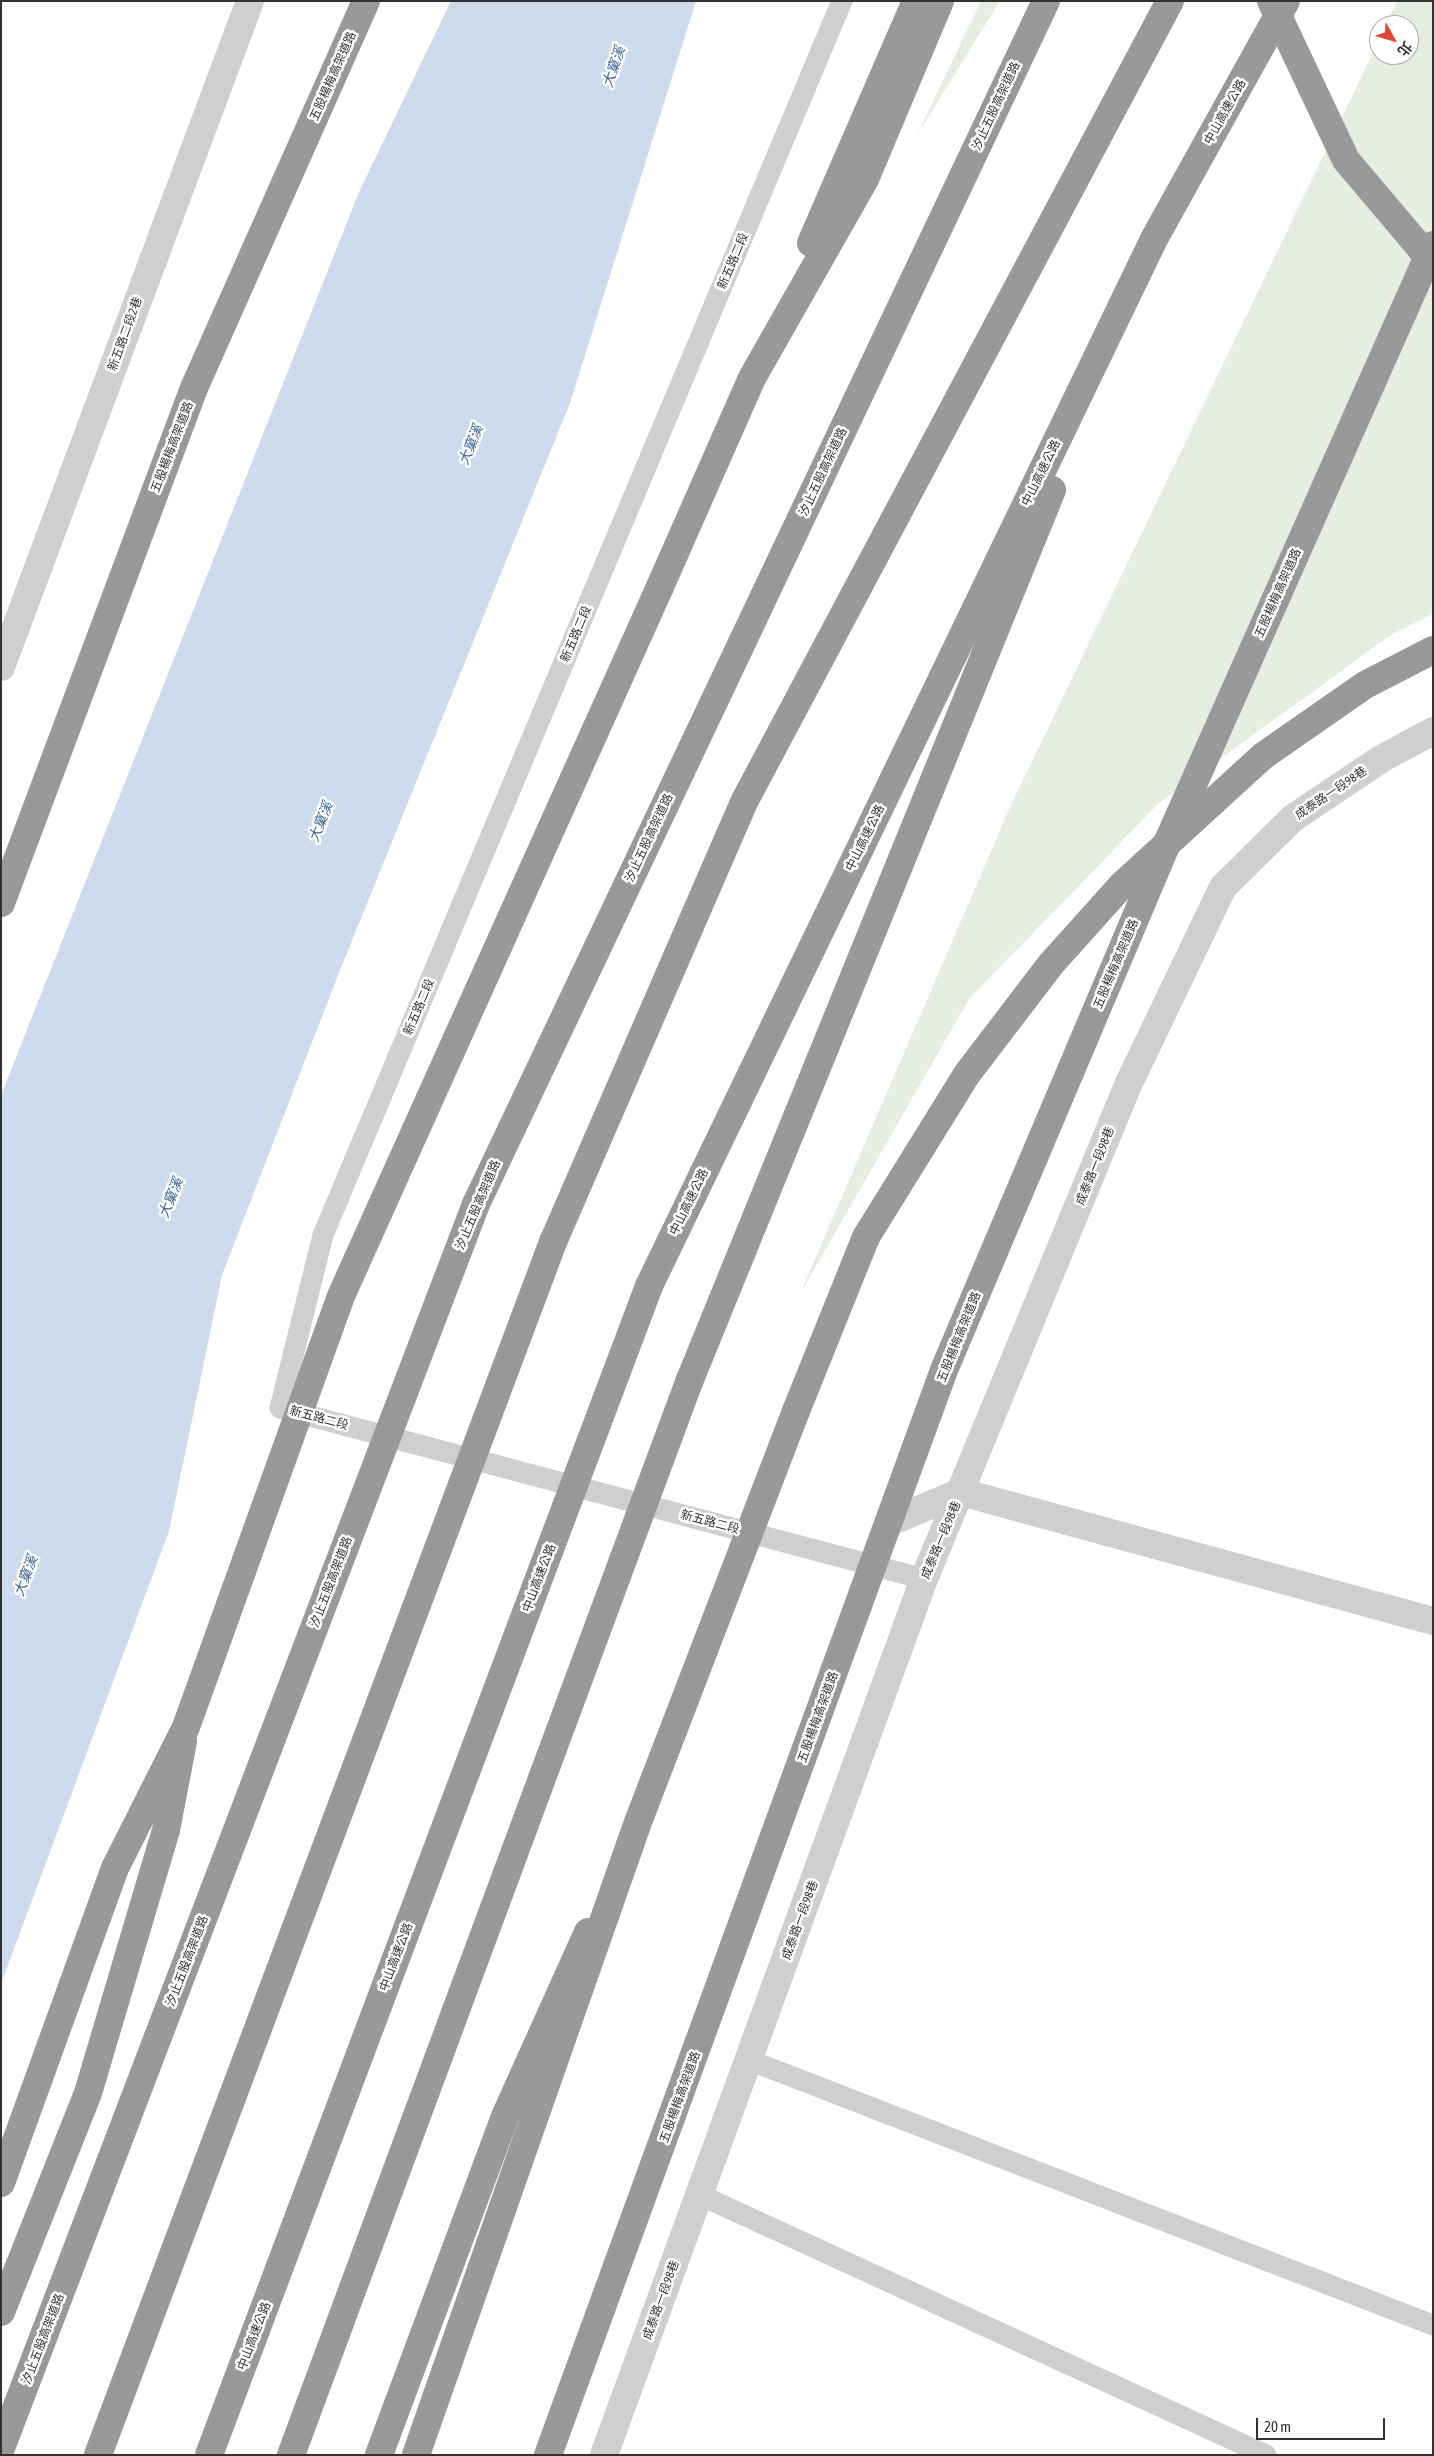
<!DOCTYPE html>
<html>
<head>
<meta charset="utf-8">
<style>
	body { margin:0 }
	#map { position:relative; width:1434px; height:2456px; overflow:hidden; background:#fff; font-family:"Asap Condensed","Noto Sans TC",sans-serif }
	canvas { display:block }
	.frame { position:absolute; inset:0; border:2px solid #323232; pointer-events:none }
	.north { position:absolute; left:1369px; top:15px; width:50px; height:50px; box-sizing:border-box; background:#fff; border:1px solid #adadad; border-radius:50%; rotate:129deg; font-size:14px; font-weight:700; line-height:20px; text-align:center; color:#323232 }
	.north::after { content:''; display:block; margin:auto; width:18px; height:22px; background:#e64536; clip-path:polygon(50% 0,100% 100%,50% 72%,0 100%) }
	.scale { position:absolute; left:1256px; top:2418px; width:129px; height:22px; box-sizing:border-box; border:2px solid #323232; border-top:0; padding-left:6px; font-size:15px; line-height:18px; white-space:nowrap; color:#323232; -webkit-text-stroke:4px #fff; paint-order:stroke }
</style>
</head>
<body>
<div id="map">
<canvas width="1434" height="2456"></canvas>
<div class="frame"></div>
<div class="north">北</div>
<div class="scale">20 m</div>
</div>
<script>
const ctx = document.querySelector('canvas').getContext('2d');
ctx.lineJoin = 'round';
function paint(path, color) { ctx.fillStyle = color; ctx.fill(path, 'evenodd'); }
const shape = rows => new Path2D(rows.map(r => 'M' + r).join(''));
function trace(path, color, width, dash) { ctx.strokeStyle = color; ctx.lineWidth = width; ctx.lineCap = dash ? 'butt' : 'round'; ctx.setLineDash(dash || []); ctx.stroke(path); }
function write(font, color, halo, rows, align = 'center') {
  ctx.font = font + ' "Asap Condensed","Noto Sans TC",sans-serif'; ctx.lineWidth = 5; ctx.setLineDash([]); ctx.textBaseline = 'middle'; ctx.strokeStyle = halo; ctx.fillStyle = color; for (const [text, x, y, turn = 0] of rows) {
    ctx.save(); ctx.translate(x, y); ctx.rotate((+turn || 0) * Math.PI / 180); ctx.textAlign = isNaN(turn) ? turn : align; if (halo) ctx.strokeText(text, 0, 0); ctx.fillText(text, 0, 0); ctx.restore();
  }
}
paint(shape([
	[981,1,1000,1,917,135],
	[1397,1,1433,1,1433,614,1391,635,1159,803,969,999,800,1294,1011,805,1379,40,1379,55,1409,55,1409,25,1386,25]
]), '#e5eee0');
paint(shape([
	[451,1,696,1,570,403,340,970,222,1275,169,1531,1,1984,1,1095,359,192]
]), '#cddbed');
trace(shape([
	[842,1,323,1235,280,1408,924,1579],
	[749,2060,1433,2325],
	[700,2195,1266,2455]
]), '#cfcfcf', 21);
trace(shape([
	[1,667,250,1],
	[888,1523,961,1492,1433,1621],
	[604,2455,924,1579,1128,1085,1223,887,1293,818,1381,759,1433,731]
]), '#cfcfcf', 28);
trace(shape([
	[811,243,916,1],
	[659,589,752,378,865,179,940,1],
	[1,903,194,388,366,1],
	[476,1204,1046,1],
	[553,1242,744,802,1170,1],
	[649,1286,1154,239,1286,1],
	[689,1382,1052,490],
	[796,1411,866,1237,967,1074,1051,964,1122,885,1263,756,1365,685,1433,650],
	[1,2312,88,2093,166,1830,183,1741],
	[379,2455,506,2114,588,1932]
]), '#999', 28);
trace(shape([
	[1271,1,1346,160,1433,263],
	[1,2183,115,1868,186,1727,341,1296,659,589],
	[1,2448,476,1204],
	[98,2455,553,1242],
	[209,2455,649,1286],
	[291,2455,689,1382],
	[416,2455,638,1822,796,1411],
	[548,2455,944,1370,1168,841,1433,245]
]), '#999', 28);
write('12px', '#323232', '#fff', [
	["五股楊梅高架道路",333,76,-66],
	["汐止五股高架道路",996,106,-65],
	["中山高速公路",1225,112,-61],
	["新五路二段",733,261,-67],
	["新五路二段2巷",125,334,-70],
	["五股楊梅高架道路",172,447,-69],
	["汐止五股高架道路",823,472,-65],
	["中山高速公路",1041,473,-64],
	["五股楊梅高架道路",1278,593,-66],
	["新五路二段",576,634,-67],
	["成泰路一段98巷",1331,793,-34],
	["汐止五股高架道路",649,838,-65],
	["中山高速公路",865,838,-64],
	["五股楊梅高架道路",1116,964,-67],
	["新五路二段",419,1007,-67],
	["成泰路一段98巷",1095,1166,-68],
	["中山高速公路",689,1202,-64],
	["汐止五股高架道路",478,1205,-67],
	["五股楊梅高架道路",959,1337,-68],
	["新五路二段",319,1418,15],
	["新五路二段",710,1522,15],
	["成泰路一段98巷",941,1540,-67],
	["中山高速公路",539,1578,-69],
	["汐止五股高架道路",331,1582,-69],
	["五股楊梅高架道路",818,1717,-70],
	["成泰路一段98巷",800,1920,-70],
	["中山高速公路",396,1957,-69],
	["汐止五股高架道路",187,1961,-69],
	["五股楊梅高架道路",680,2097,-70],
	["成泰路一段98巷",661,2300,-70],
	["中山高速公路",254,2336,-69],
	["汐止五股高架道路",43,2339,-69]
]);
write('italic 14px', '#3e6595', '#fff', [
	["大窠溪",614,67,-71],
	["大窠溪",471,445,-68],
	["大窠溪",321,822,-68],
	["大窠溪",171,1198,-68],
	["大窠溪",26,1576,-69]
]);
</script>
</body>
</html>
